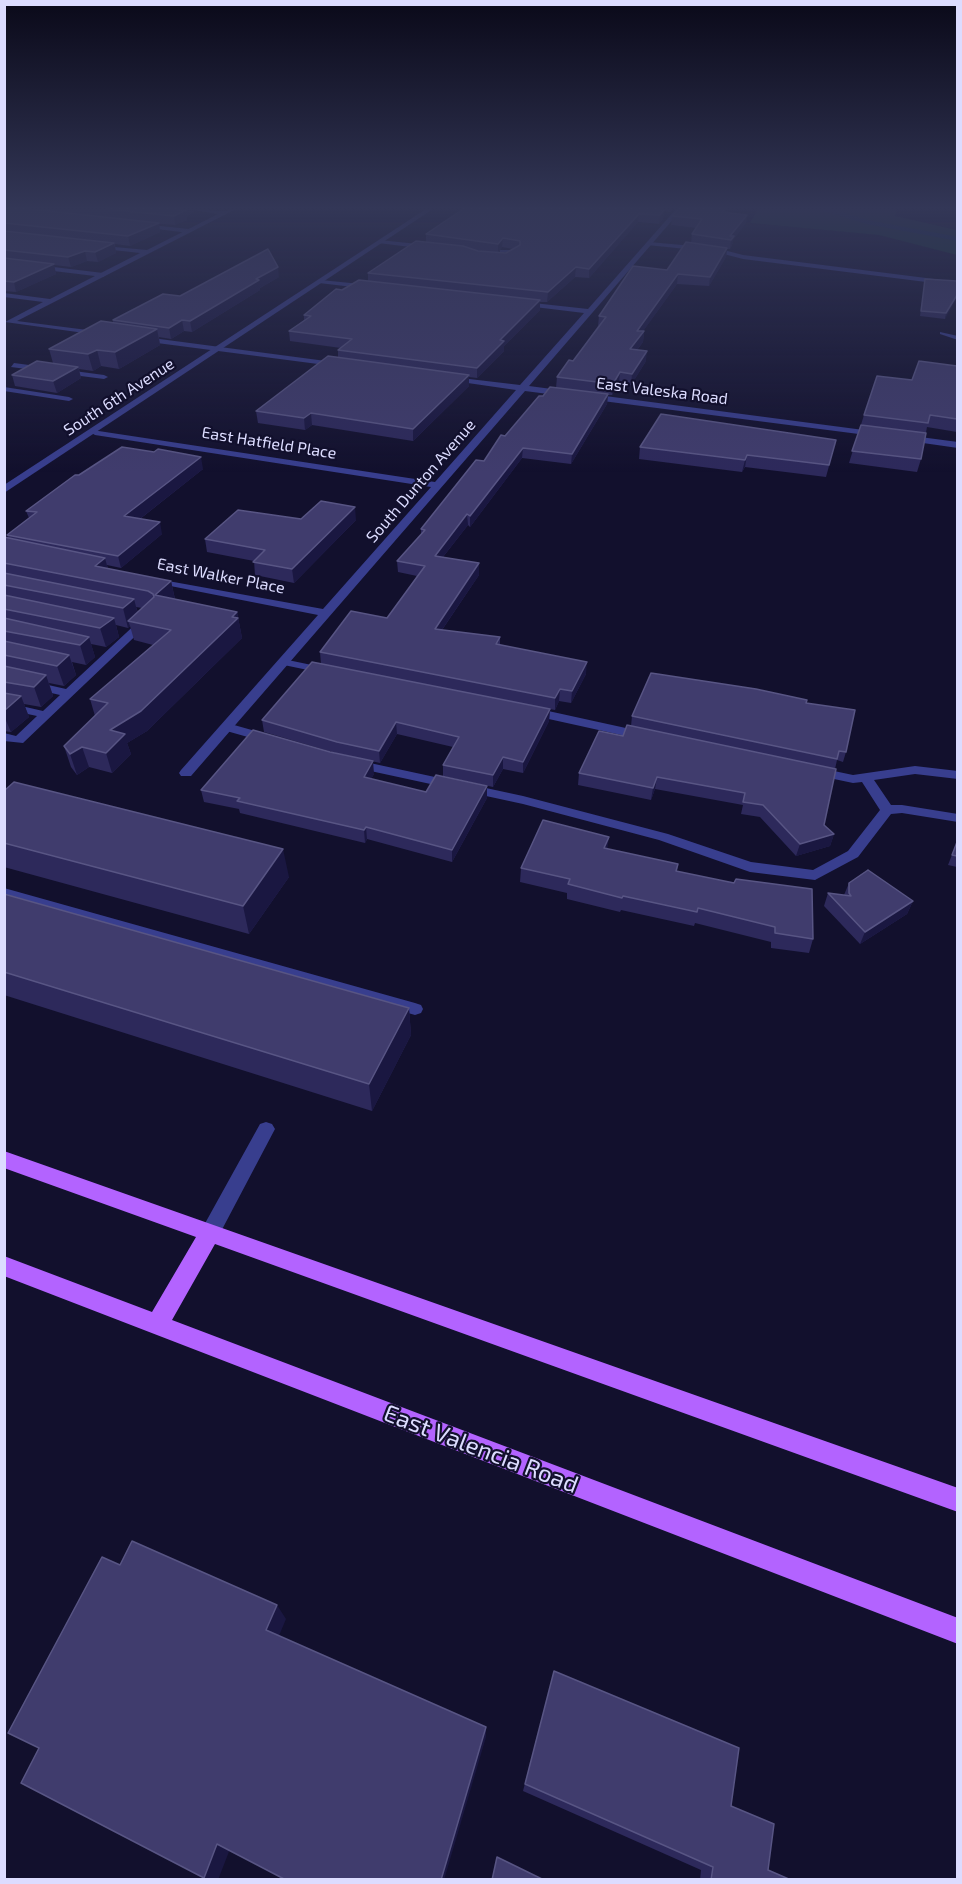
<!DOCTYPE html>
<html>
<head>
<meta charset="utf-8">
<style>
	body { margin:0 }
	#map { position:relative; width:962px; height:1884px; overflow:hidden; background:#12102d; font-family:"Exo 2",sans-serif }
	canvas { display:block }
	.frame { position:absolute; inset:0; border:6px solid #dcdcff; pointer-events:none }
</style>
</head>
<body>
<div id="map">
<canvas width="962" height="1884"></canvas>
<div class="frame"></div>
</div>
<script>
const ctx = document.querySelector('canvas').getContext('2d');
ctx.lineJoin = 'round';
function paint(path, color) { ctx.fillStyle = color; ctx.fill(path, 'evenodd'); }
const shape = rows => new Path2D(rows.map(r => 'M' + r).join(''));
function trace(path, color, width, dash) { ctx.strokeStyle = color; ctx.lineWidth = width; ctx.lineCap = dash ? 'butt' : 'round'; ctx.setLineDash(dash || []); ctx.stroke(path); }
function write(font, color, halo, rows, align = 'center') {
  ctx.font = font + ' "Exo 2",sans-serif'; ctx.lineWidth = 4.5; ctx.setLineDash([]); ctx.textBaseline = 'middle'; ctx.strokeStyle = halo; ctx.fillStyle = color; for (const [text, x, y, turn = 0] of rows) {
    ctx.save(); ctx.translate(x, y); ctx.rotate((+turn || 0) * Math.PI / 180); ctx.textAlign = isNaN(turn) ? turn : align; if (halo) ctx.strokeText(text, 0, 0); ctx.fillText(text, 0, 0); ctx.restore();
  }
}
paint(shape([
	[758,209,897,209,895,216,957,230,957,255,879,235,750,223]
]), '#123732');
trace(shape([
	[825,209,867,222,958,239]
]), '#0a2c52', 4);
paint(shape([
	[142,224,189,229,192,231,189,233,140,227,142,224],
	[380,240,427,245,430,247,427,249,378,243,380,240],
	[649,242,716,248,743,255,958,282,958,286,743,259,716,252,647,245,649,242],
	[500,250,516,250,519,252,507,260,504,258,510,253,500,252,500,250],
	[4,261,103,273,106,275,103,277,4,265,4,261],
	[940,332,958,336,958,340,940,334,940,332],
	[14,363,104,375,108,377,104,379,11,367,14,363],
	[4,387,69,397,73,399,69,401,4,391,4,387],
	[145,618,150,621,149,623,23,743,4,741,4,733,16,736,37,716,4,709,4,702,43,711,60,695,4,682,4,675,66,689,141,619,145,618],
	[283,659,331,669,333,671,327,674,279,664,279,660,283,659],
	[530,707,644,732,650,736,644,740,526,714,526,708,530,707],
	[227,723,273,736,275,739,269,743,223,730,223,724,227,723],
	[356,760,523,796,668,834,751,862,813,870,848,851,880,810,862,782,853,783,815,775,809,771,810,768,815,767,853,775,915,766,958,771,958,779,915,774,874,780,891,805,902,805,958,814,958,822,902,813,891,814,858,857,815,880,750,872,659,840,523,804,352,767,350,764,356,760],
	[4,888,415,1003,421,1005,423,1009,421,1013,415,1015,4,898,4,888],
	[266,1122,272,1124,275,1129,217,1239,210,1242,203,1239,201,1233,203,1227,260,1124,266,1122]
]), '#383e8e');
paint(shape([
	[188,209,224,211,236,209,17,321,103,332,106,332,106,336,5,322,43,302,4,297,4,293,50,299,140,253,95,248,93,245,147,250,218,214,188,209],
	[676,209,682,209,529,386,879,432,884,435,882,437,525,391,191,776,181,776,179,773,181,770,318,615,150,582,146,581,146,577,323,609,431,487,95,435,90,432,92,430,435,482,516,390,447,380,443,378,444,376,520,385,584,313,518,305,515,301,588,309,676,209],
	[321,280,370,285,373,287,370,289,319,283,321,280],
	[137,336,341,363,345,365,341,367,134,340,134,336,137,336],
	[905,435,958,442,958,448,902,440,900,438,905,435]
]), '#383e8e');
paint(shape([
	[426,209,433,209,4,493,4,485,426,209]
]), '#383e8e');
paint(shape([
	[4,1151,958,1488,958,1512,215,1244,172,1320,958,1618,958,1644,4,1276,4,1256,152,1312,196,1237,4,1168,4,1151]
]), '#b363ff');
paint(shape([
	[4,209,194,209,194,212,187,216,187,220,175,225,159,224,160,232,130,246,115,244,116,253,98,262,87,261,71,267,54,265,56,274,16,292,4,291],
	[463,209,673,209,670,212,664,211,663,219,659,224,638,222,589,278,575,277,547,302,540,302,540,310,504,346,504,351,477,378,469,377,469,386,413,441,312,425,305,430,258,423,256,411,338,357,338,350,341,348,290,341,289,331,304,320,304,315,342,290,368,281,368,273,426,242,426,234],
	[502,247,513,249,506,253,499,252],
	[727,213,747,215,746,223,733,240,732,245,730,249,727,249,726,257,709,286,677,284,643,331,644,331,643,342,637,350,646,361,631,385,619,383,612,395,608,395,607,404,571,464,522,458,470,527,468,525,443,557,479,563,479,575,442,630,500,637,500,645,586,674,571,703,559,701,555,710,395,678,550,709,549,721,523,773,503,769,493,787,443,776,443,765,453,747,397,734,380,763,341,754,374,774,371,779,426,792,487,798,452,862,367,839,365,843,240,813,239,809,204,802,201,790,330,752,339,754,264,732,262,720,321,664,320,652,387,618,417,576,398,572,397,561,421,534,421,529,484,461,505,436,543,396,556,388,557,377,573,361,598,326,599,316,667,270,691,243,692,234,696,228,671,225,672,216],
	[279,277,260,288,260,290,192,332,184,331,171,339,159,337,160,345,119,369,101,366,93,371,79,369,81,378,57,393,15,386,12,375,53,363,49,349,113,323,113,320,180,296],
	[925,279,957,281,945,319,920,316],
	[957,366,957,432,927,427,921,459,917,472,849,463,864,415,912,380],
	[836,440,826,477,745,467,742,472,639,459,640,447],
	[203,469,140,519,162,534,121,568,107,565,108,569,171,581,175,599,237,612,242,638,147,731,127,743,131,754,112,773,89,767,77,775,71,767,64,746,95,716,90,699,153,645,134,640,130,626,128,628,116,625,119,637,106,647,91,644,95,657,86,665,72,662,76,675,64,686,49,683,53,696,41,707,24,704,29,717,11,732,4,731,4,537,8,538,7,535,29,518,26,511,79,475],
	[136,607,142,608,138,612],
	[301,519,356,520,294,583,255,575,254,561,207,552,205,539],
	[806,703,846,752,843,762,837,760,835,769,824,825,834,834,830,846,796,856,760,817,741,814,743,805,655,789,651,800,578,785,579,773,623,736,631,726,632,716],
	[4,791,289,877,249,934,4,867],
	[957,842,957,867,948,865],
	[608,849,678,864,677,871,813,939,809,953,771,948,771,942,695,923,694,926,621,910,620,912,567,899,567,893,520,882,521,868],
	[849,883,913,901,907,914,860,944,824,906,828,893,844,895],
	[4,894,409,1008,411,1035,372,1111,4,995],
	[554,1671,731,1806,768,1870,791,1880,700,1880,701,1870,523,1791]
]), '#2d295b');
paint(shape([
	[180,209,194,209,194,212,187,216,187,220,175,225,174,216],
	[725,209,730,209,721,221,722,212],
	[664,210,663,219,659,224,660,215],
	[639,214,638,222,589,278,589,269],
	[747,215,746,223,733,240,732,245,730,249,731,240,730,236],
	[159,223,160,232,130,246,128,236],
	[503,238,502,247,498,253,498,244],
	[114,243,116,253,98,262,95,252],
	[727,248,726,257,709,286,710,277],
	[85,251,87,261,71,267,68,257],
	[54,264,56,274,16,292,14,282],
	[278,267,279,277,260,288,260,290,192,332,190,321,256,279],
	[576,267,575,277,547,302,548,292],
	[678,274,677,284,636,341,637,331],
	[957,295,957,298,945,319,946,313],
	[540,300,540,310,504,346,504,351,477,378,477,368,500,340],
	[182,320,184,331,171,339,169,328],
	[157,329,160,345,119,369,115,352],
	[644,331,643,342,629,360,630,349],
	[97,350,101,366,93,371,88,354],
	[647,351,646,361,631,385,632,374],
	[78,367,81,378,57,393,53,381],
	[620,372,619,383,612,395,613,384],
	[469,375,469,386,413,441,413,429],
	[608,394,607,404,571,464,572,454],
	[311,413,312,425,305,430,304,418],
	[523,448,522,458,470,527,470,516],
	[747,455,745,467,742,472,745,460],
	[201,457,203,469,127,529,124,516],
	[355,507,356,520,294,583,292,569],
	[467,514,468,525,435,567,435,556],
	[160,522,162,534,121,568,118,556],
	[105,558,110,577,95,566],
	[479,563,479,575,435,640,435,629],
	[171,581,175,600,155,595],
	[134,599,139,618,128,621,130,626,128,628,123,608],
	[237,612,242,638,147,731,127,743,131,754,112,773,106,753,110,730],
	[114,618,119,637,106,647,100,628],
	[89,637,95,657,86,665,80,645],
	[69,655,76,675,64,686,57,666],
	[587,662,586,674,571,703,572,691],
	[46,675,53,696,41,707,34,687],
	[560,689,559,701,555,710,555,698],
	[21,696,29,717,11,732,4,716,4,711],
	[550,709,549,721,523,773,523,762],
	[396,722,397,734,380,763,379,751],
	[82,747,89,767,77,775,70,754],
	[503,757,503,769,493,787,493,775],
	[373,761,374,774,365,789,364,777],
	[657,777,655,789,651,800,653,788],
	[487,786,487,798,452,862,452,850],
	[366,827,367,839,365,843,364,830],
	[834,834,830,846,796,856,800,844],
	[609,837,607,852,604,848],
	[283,849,289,877,249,934,243,906],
	[913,901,907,914,860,944,865,932],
	[409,1008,411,1035,372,1111,369,1084],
	[277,1605,286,1619,276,1643,266,1630],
	[486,1727,486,1737,444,1880,441,1880],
	[217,1844,230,1849,218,1880,204,1878]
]), '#1a1741');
const building = shape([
	[4,209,30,209,159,223,128,236,4,223,4,209],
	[106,209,180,209,178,210,186,210,174,216,106,209],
	[463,209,656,209,664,210,660,215,639,214,589,269,576,267,548,292,368,273,416,241,463,246,478,251,506,253,520,245,520,241,503,238,498,244,426,234,463,209],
	[678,209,725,209,722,212,747,215,730,236,734,236,731,240,692,234,702,219,672,216,678,209],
	[4,231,114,243,95,252,85,251,68,257,4,250,4,231],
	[686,242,727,248,710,277,678,274,637,331,644,331,630,349,647,351,632,374,620,372,613,384,557,377,569,360,573,361,606,317,599,316,633,266,667,270,686,242],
	[268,249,278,267,256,279,259,280,190,321,182,320,169,328,113,320,163,294,180,296,268,249],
	[4,258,54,264,14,282,4,281,4,258],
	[925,279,957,281,957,295,946,313,921,311,925,279],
	[359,280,540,300,500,340,504,341,477,368,338,350,352,339,289,331,311,316,304,315,336,289,342,290,359,280],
	[101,321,157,329,115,352,97,350,88,354,49,349,101,321],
	[328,356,469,375,413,429,311,413,304,418,256,411,328,356],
	[37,361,78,367,53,381,12,375,37,361],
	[919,361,957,366,957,419,930,415,928,423,864,415,877,376,912,380,919,361],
	[550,387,608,394,572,454,523,448,470,516,467,514,435,556,479,563,435,629,500,637,496,644,587,662,572,691,560,689,555,698,320,652,351,611,387,618,425,566,397,561,425,530,421,529,476,460,484,461,501,435,505,436,539,396,543,396,550,387],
	[661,414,836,440,829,465,747,455,745,460,640,447,661,414],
	[861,425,926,433,921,459,852,451,861,425],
	[122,447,154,452,158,449,201,457,124,516,160,522,118,556,7,535,37,512,26,511,75,475,79,475,122,447],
	[321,501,355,507,292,569,253,562,265,550,205,539,238,510,301,519,321,501],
	[4,537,105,558,95,566,171,581,155,595,237,612,232,617,238,618,141,711,110,730,125,734,106,753,82,747,70,754,64,746,108,703,90,699,171,630,128,621,154,597,153,594,148,591,4,563,4,537],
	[4,573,134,599,123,608,4,585,4,573],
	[4,595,114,618,100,628,4,609,4,595],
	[4,618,89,637,80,645,4,631,4,618],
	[4,641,69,655,57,666,4,655,4,641],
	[312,662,550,709,523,762,503,757,493,775,443,765,459,737,396,722,379,751,337,742,262,720,312,662],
	[4,666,46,675,34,687,4,682,4,666],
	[651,673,756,689,807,700,806,703,855,710,846,752,839,751,837,759,632,716,651,673],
	[4,693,21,696,4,711,4,693],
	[627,725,836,769,824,825,834,834,800,844,763,805,743,802,745,793,657,777,653,788,579,773,599,731,623,736,627,725],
	[253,730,330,752,373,761,364,777,426,792,436,775,487,786,452,850,366,827,364,830,237,801,240,798,201,790,253,730],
	[14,782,283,849,243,906,4,843,4,791,14,782],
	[543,820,609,837,604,848,678,864,676,871,734,883,736,879,812,889,813,939,775,933,775,927,698,908,697,912,623,896,622,898,568,884,570,879,521,868,543,820],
	[957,842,957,856,952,855,957,842],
	[868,870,913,901,865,932,828,893,851,896,849,893,849,883,868,870],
	[4,894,409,1008,369,1084,4,972,4,894],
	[132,1541,277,1605,266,1630,486,1727,441,1880,286,1880,217,1844,204,1878,21,1783,39,1748,8,1733,102,1557,120,1565,132,1541],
	[554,1671,739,1748,731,1806,774,1824,768,1870,791,1880,711,1880,713,1867,525,1784,554,1671],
	[497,1857,544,1880,492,1880,497,1857]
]);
paint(building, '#403c6d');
trace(building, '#585584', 1.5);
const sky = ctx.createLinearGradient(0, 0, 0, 473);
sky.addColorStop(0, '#0a0919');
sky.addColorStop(0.44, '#333757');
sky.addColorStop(1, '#33375700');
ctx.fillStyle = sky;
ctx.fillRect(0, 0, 962, 473);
write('16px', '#dcdcff', '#12102d', [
	["East Valeska Road",662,391,7],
	["South 6th Avenue",119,397,-33],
	["East Hatfield Place",269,443,9],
	["South Dunton Avenue",421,481,-49],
	["East Walker Place",221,576,11]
]);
write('24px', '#dcdcff', '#12102d', [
	["East Valencia Road",481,1449,21]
]);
</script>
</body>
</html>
